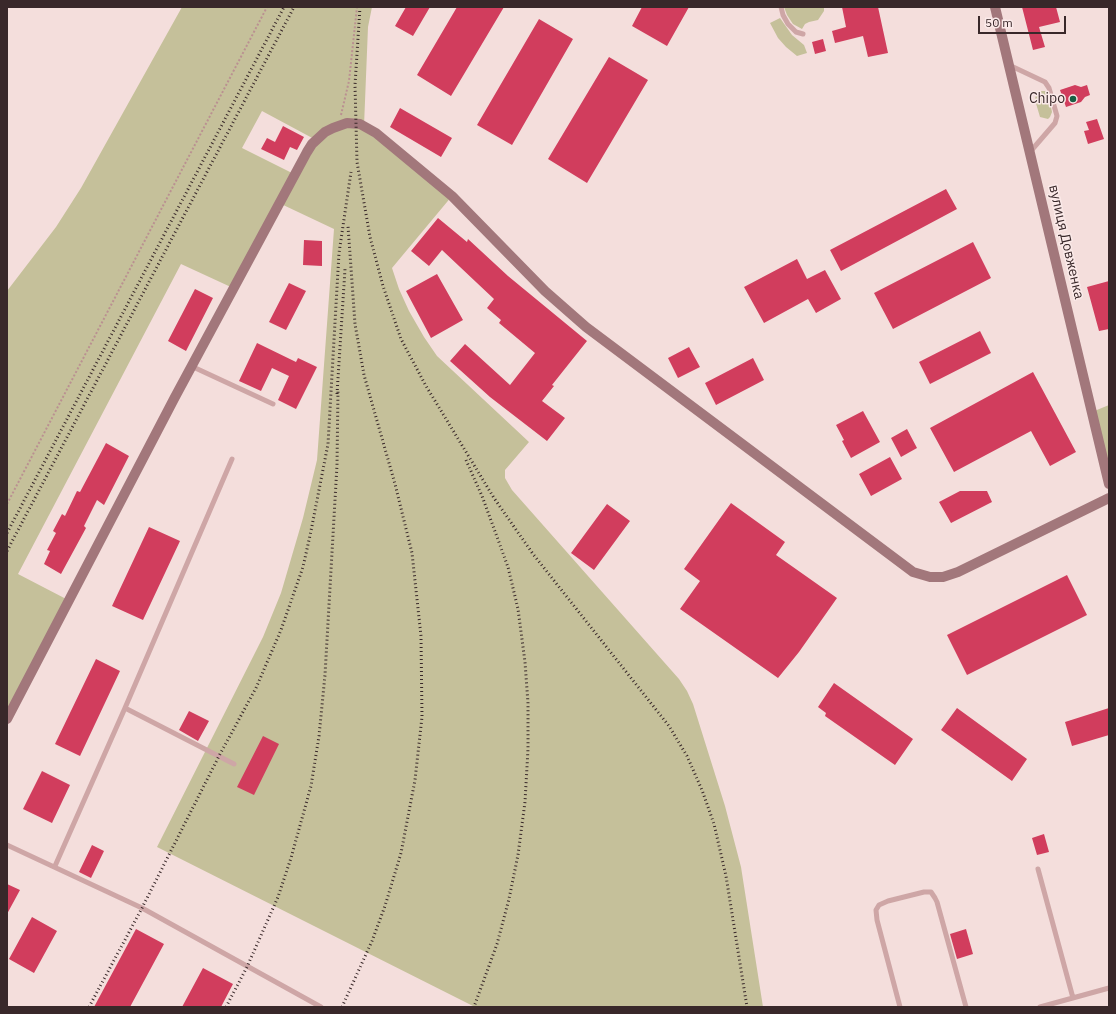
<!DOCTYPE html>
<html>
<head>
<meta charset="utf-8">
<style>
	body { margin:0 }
	#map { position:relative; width:1116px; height:1014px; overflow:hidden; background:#f4dedc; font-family:"IBM Plex Sans",sans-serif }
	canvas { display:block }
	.frame { position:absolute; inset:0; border:8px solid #39282a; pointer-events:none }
	.scale { position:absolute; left:978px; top:16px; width:88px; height:18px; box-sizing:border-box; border:2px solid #39282a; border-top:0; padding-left:5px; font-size:12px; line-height:14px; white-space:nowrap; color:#39282a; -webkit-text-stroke:3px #fbeae9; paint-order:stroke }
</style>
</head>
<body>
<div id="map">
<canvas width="1116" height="1014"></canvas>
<div class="frame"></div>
<div class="scale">50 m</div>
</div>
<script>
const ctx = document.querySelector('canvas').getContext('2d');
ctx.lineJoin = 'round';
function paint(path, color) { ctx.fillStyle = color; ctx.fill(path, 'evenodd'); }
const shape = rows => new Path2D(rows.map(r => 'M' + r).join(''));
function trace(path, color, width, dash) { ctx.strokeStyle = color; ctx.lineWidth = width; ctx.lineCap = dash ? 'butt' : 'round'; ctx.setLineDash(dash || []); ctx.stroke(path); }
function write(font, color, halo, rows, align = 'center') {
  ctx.font = font + ' "IBM Plex Sans",sans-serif'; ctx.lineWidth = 3; ctx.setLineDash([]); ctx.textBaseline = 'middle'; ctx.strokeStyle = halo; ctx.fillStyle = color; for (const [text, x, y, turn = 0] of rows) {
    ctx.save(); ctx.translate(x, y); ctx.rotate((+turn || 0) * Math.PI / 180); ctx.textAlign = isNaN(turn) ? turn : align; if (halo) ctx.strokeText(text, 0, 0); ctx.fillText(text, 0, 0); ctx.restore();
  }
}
paint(shape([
	[182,7,372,7,368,27,364,126,452,196,392,268,399,289,409,311,424,337,437,356,529,442,505,470,505,478,512,490,679,679,687,691,693,704,725,806,741,867,763,1007,475,1007,157,847,263,637,281,593,303,518,317,460,334,229,279,203,233,288,181,264,18,574,70,601,7,718,7,291,56,227,81,188],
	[262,111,316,140,294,174,242,148],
	[784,7,824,7,824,11,818,20,809,22,805,24,802,29,793,24,787,15],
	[780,18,792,35,804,45,807,53,797,56,786,47,778,38,770,23],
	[1041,91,1045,91,1048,94,1052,112,1050,117,1048,119,1040,117,1035,100,1036,93],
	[1109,405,1109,484,1092,412]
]), '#c5c09a');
paint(shape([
	[406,7,430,7,413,36,395,26],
	[457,7,504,7,451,96,417,75],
	[642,7,689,7,667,46,632,26],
	[842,7,878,7,888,53,868,57,863,36,835,43,832,31,846,27],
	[1022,7,1056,7,1060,22,1039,27,1045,47,1033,50],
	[539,19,573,39,512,145,477,125],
	[823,39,826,51,815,54,812,42],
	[609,57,648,80,587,183,548,159],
	[1075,85,1081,87,1087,85,1090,95,1085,97,1081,102,1066,107,1060,90],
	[400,108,452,138,441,157,390,127],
	[1097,119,1104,139,1088,144,1084,131,1089,130,1086,122],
	[283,126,304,137,297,150,290,147,284,160,261,149,267,138,275,142],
	[946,189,957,209,841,271,830,250],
	[438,218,467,242,468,239,508,276,587,341,552,385,554,386,542,401,565,418,547,441,490,397,450,361,465,344,510,385,535,353,499,323,501,320,487,308,494,299,442,250,429,266,411,251],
	[304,240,322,241,322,266,303,265],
	[973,242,991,278,893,329,874,293],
	[797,259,807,279,825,270,841,299,816,313,808,299,764,323,744,287],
	[437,274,463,320,431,338,406,291],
	[1109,281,1109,329,1099,331,1087,287],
	[289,283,306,291,286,330,269,322],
	[195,289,213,298,186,351,168,341],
	[980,331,991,353,930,384,919,362],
	[257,343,296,362,298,358,317,367,296,409,278,400,289,376,272,368,261,391,239,381],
	[689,347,700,367,678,378,668,358],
	[753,358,764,380,716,405,705,383],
	[1033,372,1076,452,1050,466,1031,431,954,472,930,428],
	[863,411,880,442,851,458,842,441,844,440,836,425],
	[907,429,917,448,901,457,891,438],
	[106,443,129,456,104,505,97,500,84,526,86,528,61,574,44,564,50,551,47,550,56,533,53,531,62,514,65,516,77,491,80,492],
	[890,457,902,479,871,496,859,474],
	[960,491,987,491,992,502,951,523,939,502],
	[731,503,785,542,776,555,837,598,799,652,778,678,680,609,700,581,684,569],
	[607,504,630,521,594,570,571,553],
	[149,527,180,541,143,620,112,606],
	[1067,575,1087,615,967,675,947,635],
	[96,659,120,671,80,756,55,744],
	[834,683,913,739,895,765,825,716,826,713,818,707],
	[957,708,1027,759,1012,781,941,730],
	[1109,708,1109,735,1072,746,1065,722],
	[189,711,209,721,198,741,179,730],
	[263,736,279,744,254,795,237,787],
	[42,771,70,785,52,823,23,809],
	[1044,834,1049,852,1037,855,1032,838],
	[92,845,104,851,91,878,79,872],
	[7,884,20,890,7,914],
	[32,917,57,931,34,973,9,959],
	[136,929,164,944,130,1007,94,1007],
	[966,929,973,954,957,959,950,934],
	[203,968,233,984,221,1007,182,1007]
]), '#d13d5d');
trace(shape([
	[341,115,349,81,357,7],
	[7,504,267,7]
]), '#ba9091', 2, [2, 2]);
trace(shape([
	[781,7,783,15,788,24,796,32,803,34],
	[1009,65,1045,82,1049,88,1057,116,1055,123,1030,152],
	[191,366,273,404],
	[125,708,234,764],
	[7,845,142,908,321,1007],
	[55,866,125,708,232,459],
	[1038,869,1073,998],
	[900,1007,877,920,876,910,879,905,888,901,924,892,931,892,935,898,937,902,966,1007],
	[1040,1007,1109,988]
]), '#cea6a6', 5);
trace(shape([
	[995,7,1109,484],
	[7,719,175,397,307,152,312,144,325,132,333,128,347,123,360,124,376,133,452,196,545,291,586,327,913,572,930,577,943,577,958,572,1109,498]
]), '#a2777b', 10);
trace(shape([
	[360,7,355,85,357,162,370,237,383,286,401,339,426,386,494,498,533,554,669,726,687,756,702,790,714,824,726,876,747,1007],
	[337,394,345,269],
	[466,460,482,496,508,567,518,609,525,662,528,703,528,749,525,802,518,855,509,899,497,944,474,1007],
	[7,533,284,7],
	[7,551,294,7],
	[89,1007,142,908,219,756,256,688,281,630,303,567,311,531,328,444,339,253,351,172],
	[226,1007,247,967,278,897,291,858,311,786,319,736,325,675,337,465,338,390],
	[342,1007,372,941,385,906,401,853,415,780,422,717,421,636,412,553,395,484,364,375,355,324,348,226]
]), '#39282a', 3, [1, 3]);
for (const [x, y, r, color] of [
	[1073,99,4,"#195f44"]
]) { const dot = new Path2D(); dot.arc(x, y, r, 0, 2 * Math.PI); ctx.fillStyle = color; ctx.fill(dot); trace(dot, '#fbeae9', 1.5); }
write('14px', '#39282a', '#fbeae9', [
	["Chipo",1065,99]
], 'right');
write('14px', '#39282a', '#fbeae9', [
	["вулиця Довженка",1066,242,77]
]);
</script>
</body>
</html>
